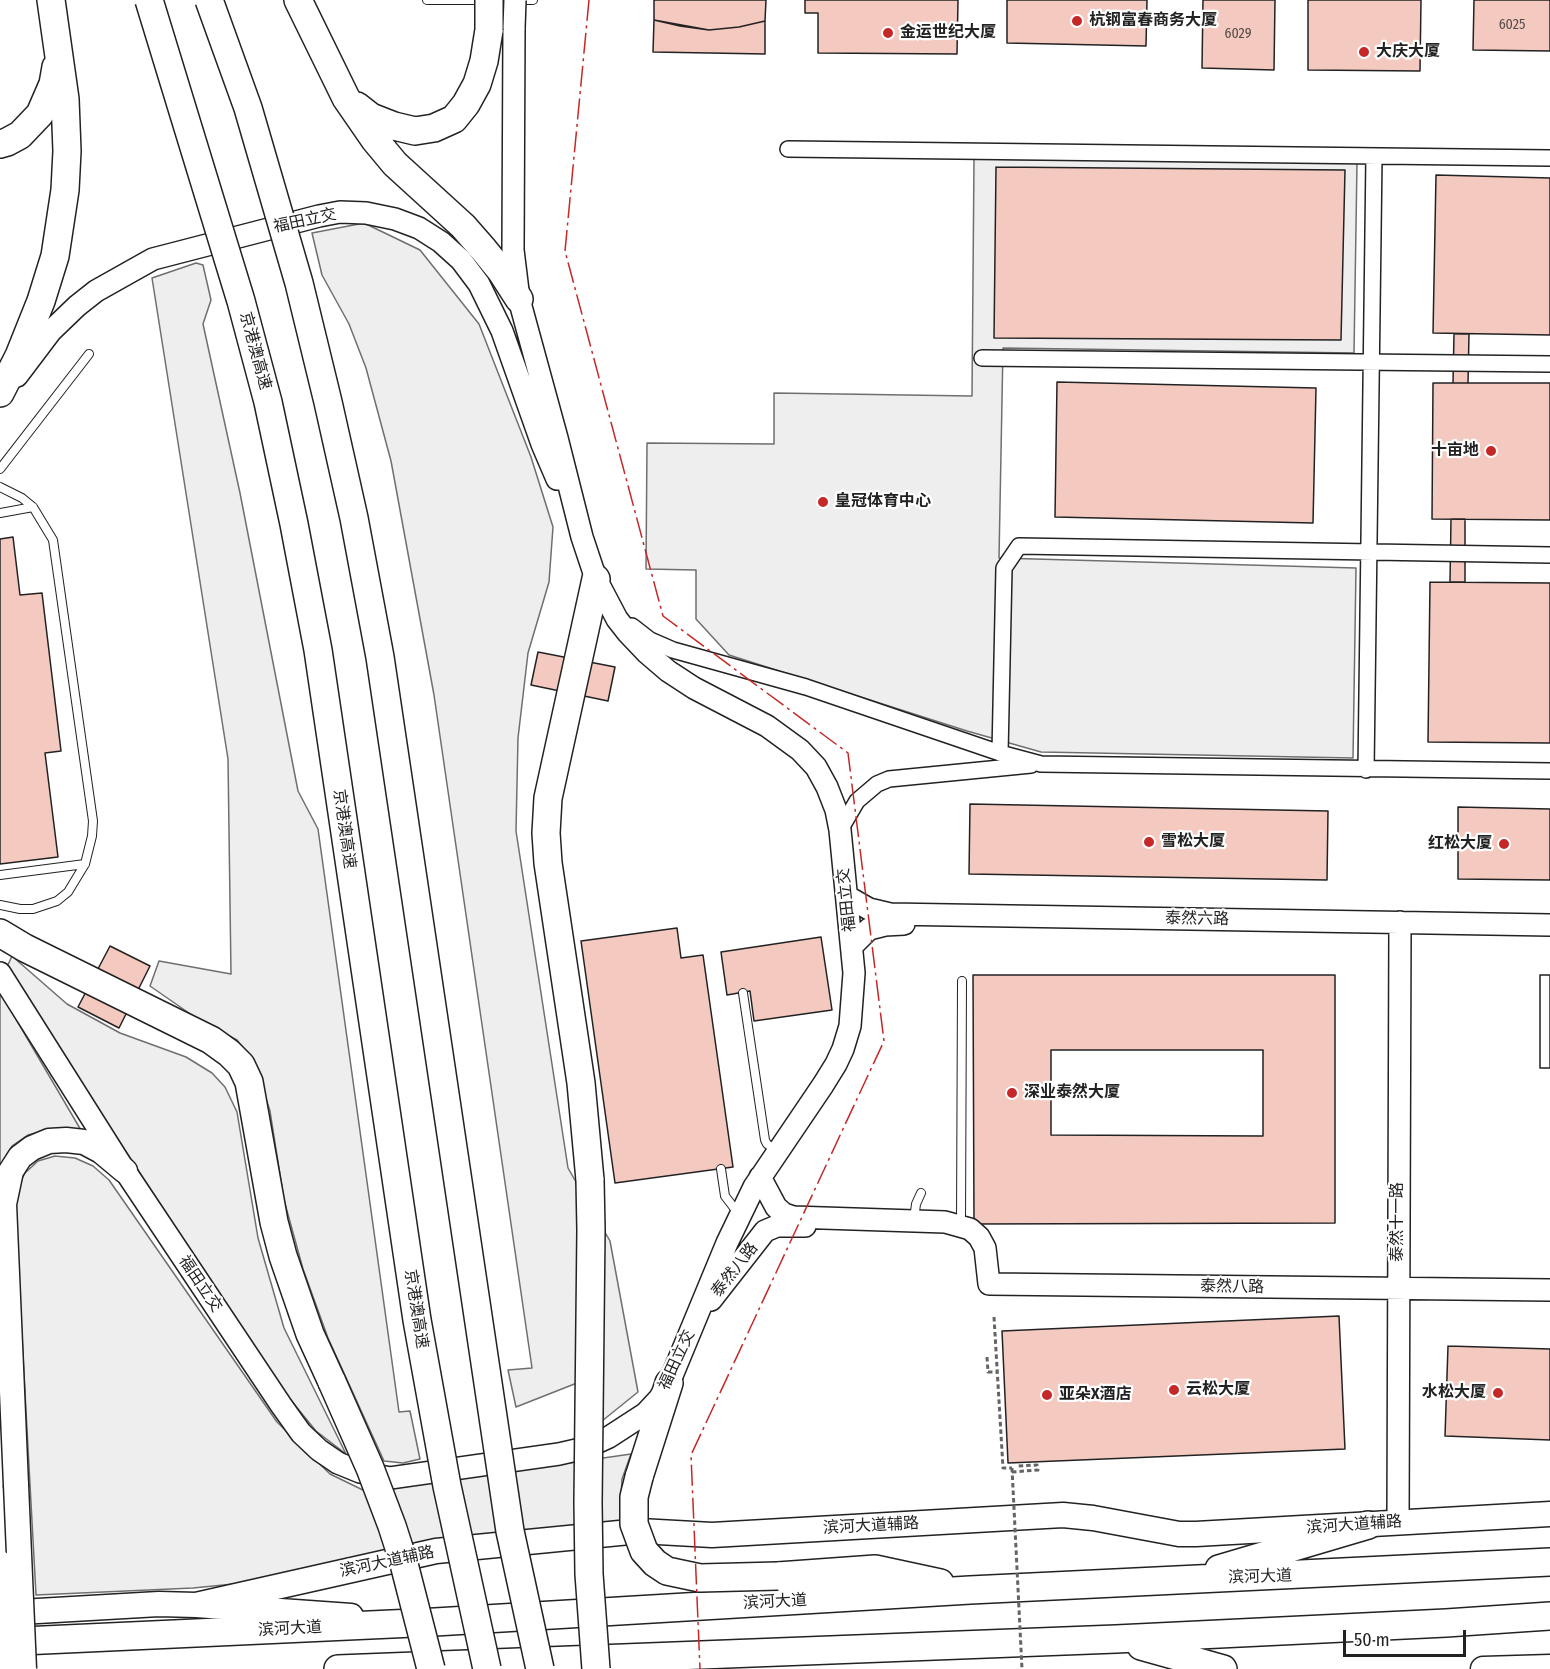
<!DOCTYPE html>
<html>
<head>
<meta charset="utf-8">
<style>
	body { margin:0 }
	#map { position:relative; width:1550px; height:1669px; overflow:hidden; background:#fff; font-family:"Fira Sans Condensed",sans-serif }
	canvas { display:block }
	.scale { position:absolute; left:1343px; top:1630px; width:123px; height:27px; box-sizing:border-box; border:3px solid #222; border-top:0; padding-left:8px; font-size:18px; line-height:21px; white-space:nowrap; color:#222; -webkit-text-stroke:4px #fff; paint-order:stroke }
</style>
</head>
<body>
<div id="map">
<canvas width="1550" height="1669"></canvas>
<div class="scale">50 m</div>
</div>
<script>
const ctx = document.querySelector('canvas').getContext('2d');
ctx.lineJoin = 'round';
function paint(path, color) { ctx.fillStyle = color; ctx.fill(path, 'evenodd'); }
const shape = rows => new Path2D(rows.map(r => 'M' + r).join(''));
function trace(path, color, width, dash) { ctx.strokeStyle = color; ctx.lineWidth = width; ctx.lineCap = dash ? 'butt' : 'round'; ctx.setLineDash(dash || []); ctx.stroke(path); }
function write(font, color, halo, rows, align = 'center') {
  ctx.font = font + ' "Fira Sans Condensed","Noto Sans SC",sans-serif'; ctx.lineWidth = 4.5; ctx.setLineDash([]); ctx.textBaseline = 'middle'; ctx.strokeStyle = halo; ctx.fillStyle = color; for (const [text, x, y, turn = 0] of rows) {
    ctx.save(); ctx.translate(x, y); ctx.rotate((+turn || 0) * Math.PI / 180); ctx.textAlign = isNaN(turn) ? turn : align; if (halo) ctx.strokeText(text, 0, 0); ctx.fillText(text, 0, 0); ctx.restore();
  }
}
const green = shape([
	[974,159,1357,163,1354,353,1003,348,999,558,1356,568,1353,758,1041,752,967,731,729,655,696,619,696,570,646,569,647,443,774,444,774,393,972,396,974,159],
	[364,223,420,250,479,324,531,457,553,527,549,582,528,653,518,738,516,831,568,1168,610,1241,638,1392,602,1421,577,1383,516,1407,508,1370,532,1368,434,695,391,461,366,368,349,324,322,275,312,233,364,223],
	[196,263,203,265,211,300,203,324,240,493,298,791,318,829,399,1412,410,1411,420,1459,403,1463,384,1461,328,1338,303,1269,284,1200,270,1111,254,1062,237,1040,199,1020,150,986,159,961,231,974,228,759,152,278,196,263],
	[12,956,67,1004,120,1033,186,1057,212,1073,225,1087,237,1112,258,1238,284,1328,346,1454,316,1431,281,1388,6,969,12,956],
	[0,992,85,1137,48,1130,28,1135,12,1146,0,1167,0,992],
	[55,1156,75,1158,93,1166,109,1180,277,1422,330,1474,367,1492,631,1454,622,1479,620,1513,622,1526,254,1582,193,1588,36,1595,15,1208,17,1189,25,1173,38,1161,55,1156]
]);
paint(green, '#eee');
trace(green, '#6f6f6f', 1.5);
const building = shape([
	[654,0,766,0,765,21,739,27,709,30,680,26,654,20,654,0],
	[805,0,958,0,957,54,818,53,818,13,805,13,805,0],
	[1007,0,1147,0,1146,46,1007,43,1007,0],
	[1203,0,1275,0,1274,70,1202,68,1203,0],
	[1308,0,1421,0,1420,71,1308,70,1308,0],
	[1474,0,1550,0,1550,51,1473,50,1474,0],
	[654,20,709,30,739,27,765,21,765,54,653,52,654,20],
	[996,167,1345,170,1341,340,994,338,996,167],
	[1436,175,1550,178,1550,335,1433,333,1436,175],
	[1454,334,1469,334,1468,383,1453,383,1454,334],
	[1057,382,1316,388,1313,523,1055,517,1057,382],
	[1433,383,1550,383,1550,520,1432,519,1433,383],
	[1451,519,1465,519,1465,582,1450,582,1451,519],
	[13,537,20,595,42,593,61,751,45,753,58,857,0,864,0,539,13,537],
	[1430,582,1550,583,1550,743,1428,742,1430,582],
	[538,652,615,667,608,701,531,685,538,652],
	[970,804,1328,811,1327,880,969,874,970,804],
	[1458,807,1550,809,1550,880,1458,879,1458,807],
	[677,928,681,958,703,955,733,1167,615,1183,581,941,677,928],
	[821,937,832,1010,754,1021,750,991,727,995,721,952,821,937],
	[110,946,150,966,119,1028,78,1007,110,946],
	[973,975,1335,975,1335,1223,974,1224,973,975],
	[1051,1050,1263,1050,1263,1136,1051,1135,1051,1050],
	[1540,975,1550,975,1550,1068,1540,1068,1540,975],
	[1540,975,1550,975,1550,1068,1540,1068,1540,975],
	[1339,1316,1345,1449,1008,1463,1002,1331,1339,1316],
	[1448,1346,1550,1349,1550,1440,1445,1436,1448,1346]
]);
paint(building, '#f3c9c0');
trace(building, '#222', 1.5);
const lane = shape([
	[427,0,533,0],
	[0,469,89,354],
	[0,487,22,498,33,507,53,540,93,821,92,836,85,864,68,892,57,901,33,909,20,909,0,905],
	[0,513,33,507],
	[0,875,85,864],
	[743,993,765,1140,767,1144,776,1150],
	[721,1169,725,1196,738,1213],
	[914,1220,916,1204,921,1193],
	[961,1224,962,981]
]);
const street = shape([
	[788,149,1550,158],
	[982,358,1550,364],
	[632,626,650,640,673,650,806,687,1000,753,1041,764,1550,771],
	[1000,753,1004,568,1019,546,1550,555],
	[1366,770,1374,156],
	[840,830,857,801,877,784,889,779,1031,765]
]);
const secondary = shape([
	[17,376,51,331,77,306,96,291,153,259,319,216,340,212,366,213,395,219,419,228,441,242,461,260,479,284,502,331,542,444,557,479],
	[848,897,869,909,890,914,1550,925],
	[852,946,869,929,885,925,904,924],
	[0,973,125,1171,281,1405,301,1433,319,1450,338,1463,360,1472,390,1478,559,1454,585,1448,609,1437,646,1413,659,1399,669,1383,727,1243,754,1187,823,1085,836,1064,843,1049,850,1026,854,973,840,830,836,810,827,787,816,767,800,750,767,726,694,688,668,671,647,653,628,633,617,619,596,579,582,537,557,438,519,299,513,250,514,28],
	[760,1177,776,1207,784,1214,793,1217,945,1222,970,1229,979,1237,985,1248,989,1284,1550,1290],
	[711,1300,765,1231,777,1226,805,1226],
	[1398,1522,1400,922]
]);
const primary = shape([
	[16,1485,4,1204,11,1171,20,1157,32,1148,49,1141,66,1140,84,1142,101,1151,125,1171],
	[196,1605,436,1551,640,1531,712,1535,1063,1515,1093,1518,1179,1534,1196,1534,1550,1514],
	[3,1613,159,1604,196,1605,351,1616],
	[1483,1669,1550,1667]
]);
const highway = shape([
	[298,0,346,98,375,140,395,164,463,226,484,250,501,271,519,299],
	[357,106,371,117,394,126,415,131,434,128,454,119,466,104,477,84,484,61,489,30],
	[0,144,7,142,20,135,40,114,53,84,56,67],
	[0,393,19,356,41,301,55,256,65,190,67,151,65,99,51,0],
	[0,933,25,948,211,1040,229,1053,241,1065,249,1082,274,1222,283,1256,310,1334,332,1382],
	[590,1180,581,1083,548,863,546,833,548,798,596,579],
	[639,1477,669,1383],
	[1219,1569,1368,1525],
	[778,1576,875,1569,940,1583],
	[0,1642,435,1622,970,1590,1550,1562],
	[1141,1646,1223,1669],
	[338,1669,1116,1639,1446,1623,1550,1616]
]);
trace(lane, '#222', 10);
trace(street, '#222', 18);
trace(secondary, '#222', 24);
trace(primary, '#222', 27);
trace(highway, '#222', 30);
trace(shape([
	[994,1317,1003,1468,1012,1468],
	[987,1357,988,1372,998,1372],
	[1012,1472,1038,1470,1037,1465,1018,1466]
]), '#646464', 3, [4.5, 3]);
trace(lane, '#fff', 8);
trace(street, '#fff', 15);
trace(secondary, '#fff', 21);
trace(primary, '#fff', 24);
trace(highway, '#fff', 27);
const secondaryBridge = shape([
	[514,28,515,0]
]);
const primaryBridge = shape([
	[16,1485,24,1669],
	[0,1563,5,1669]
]);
const highwayBridge = shape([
	[149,0,241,301,268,402,294,524,318,650,417,1320,447,1486,487,1669],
	[209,0,248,108,299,283,328,402,354,518,380,657,510,1531,540,1669],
	[489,30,489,0],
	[590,1180,591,1230,588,1503,589,1574,596,1669],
	[332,1382,370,1468,392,1526,403,1560,431,1669],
	[639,1477,634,1497,634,1524,644,1551,655,1563,667,1571,700,1578,778,1576]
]);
trace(secondaryBridge, '#222', 24, []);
trace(primaryBridge, '#222', 27, []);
trace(highwayBridge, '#222', 30, []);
trace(shape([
	[1012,1468,1022,1669]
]), '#646464', 3, [4.5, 3]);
trace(secondaryBridge, '#fff', 21);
trace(primaryBridge, '#fff', 24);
trace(highwayBridge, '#fff', 27);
trace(shape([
	[589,0,565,251,663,616,848,753,884,1041,691,1455,700,1669]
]), '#c62828', 1.5, [21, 4.5, 3, 4.5]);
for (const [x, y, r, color] of [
	[1077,21,6,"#c62828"],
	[888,33,6,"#c62828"],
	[1364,52,6,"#c62828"],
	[1491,451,6,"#c62828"],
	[823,502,6,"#c62828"],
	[1149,842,6,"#c62828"],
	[1504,844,6,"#c62828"],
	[1012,1093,6,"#c62828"],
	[1174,1390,6,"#c62828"],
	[1498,1393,6,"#c62828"],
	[1047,1395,6,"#c62828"]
]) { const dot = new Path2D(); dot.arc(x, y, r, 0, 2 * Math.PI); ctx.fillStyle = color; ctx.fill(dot); trace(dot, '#fff', 2); }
write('14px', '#564c4a', null, [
	["6025",1512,25],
	["6029",1238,34]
]);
write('bold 16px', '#222', '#fff', [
	["杭钢富春商务大厦",1089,21],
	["金运世纪大厦",900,33],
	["大庆大厦",1376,52],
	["十亩地",1479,451,"right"],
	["皇冠体育中心",835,502],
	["雪松大厦",1161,842],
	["红松大厦",1492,844,"right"],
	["深业泰然大厦",1024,1093],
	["云松大厦",1186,1390],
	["水松大厦",1486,1393,"right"],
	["亚朵X酒店",1059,1395]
], 'left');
write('16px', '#222', '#fff', [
	["福田立交",305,221,-12],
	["京港澳高速",255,351,75],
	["京港澳高速",344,829,82],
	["福田立交",847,900,-96],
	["泰然六路",1197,919,1],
	["泰然十一路",1398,1222,-90],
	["泰然八路",735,1270,-52],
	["福田立交",200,1284,56],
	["泰然八路",1232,1287,1],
	["京港澳高速",416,1309,81],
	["福田立交",677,1360,-65],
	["滨河大道辅路",1354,1525,-4],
	["滨河大道辅路",871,1526,-3],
	["滨河大道辅路",387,1562,-12],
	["滨河大道",1260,1577,-2],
	["滨河大道",775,1602,-3],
	["滨河大道",290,1629,-3]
]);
</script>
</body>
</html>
